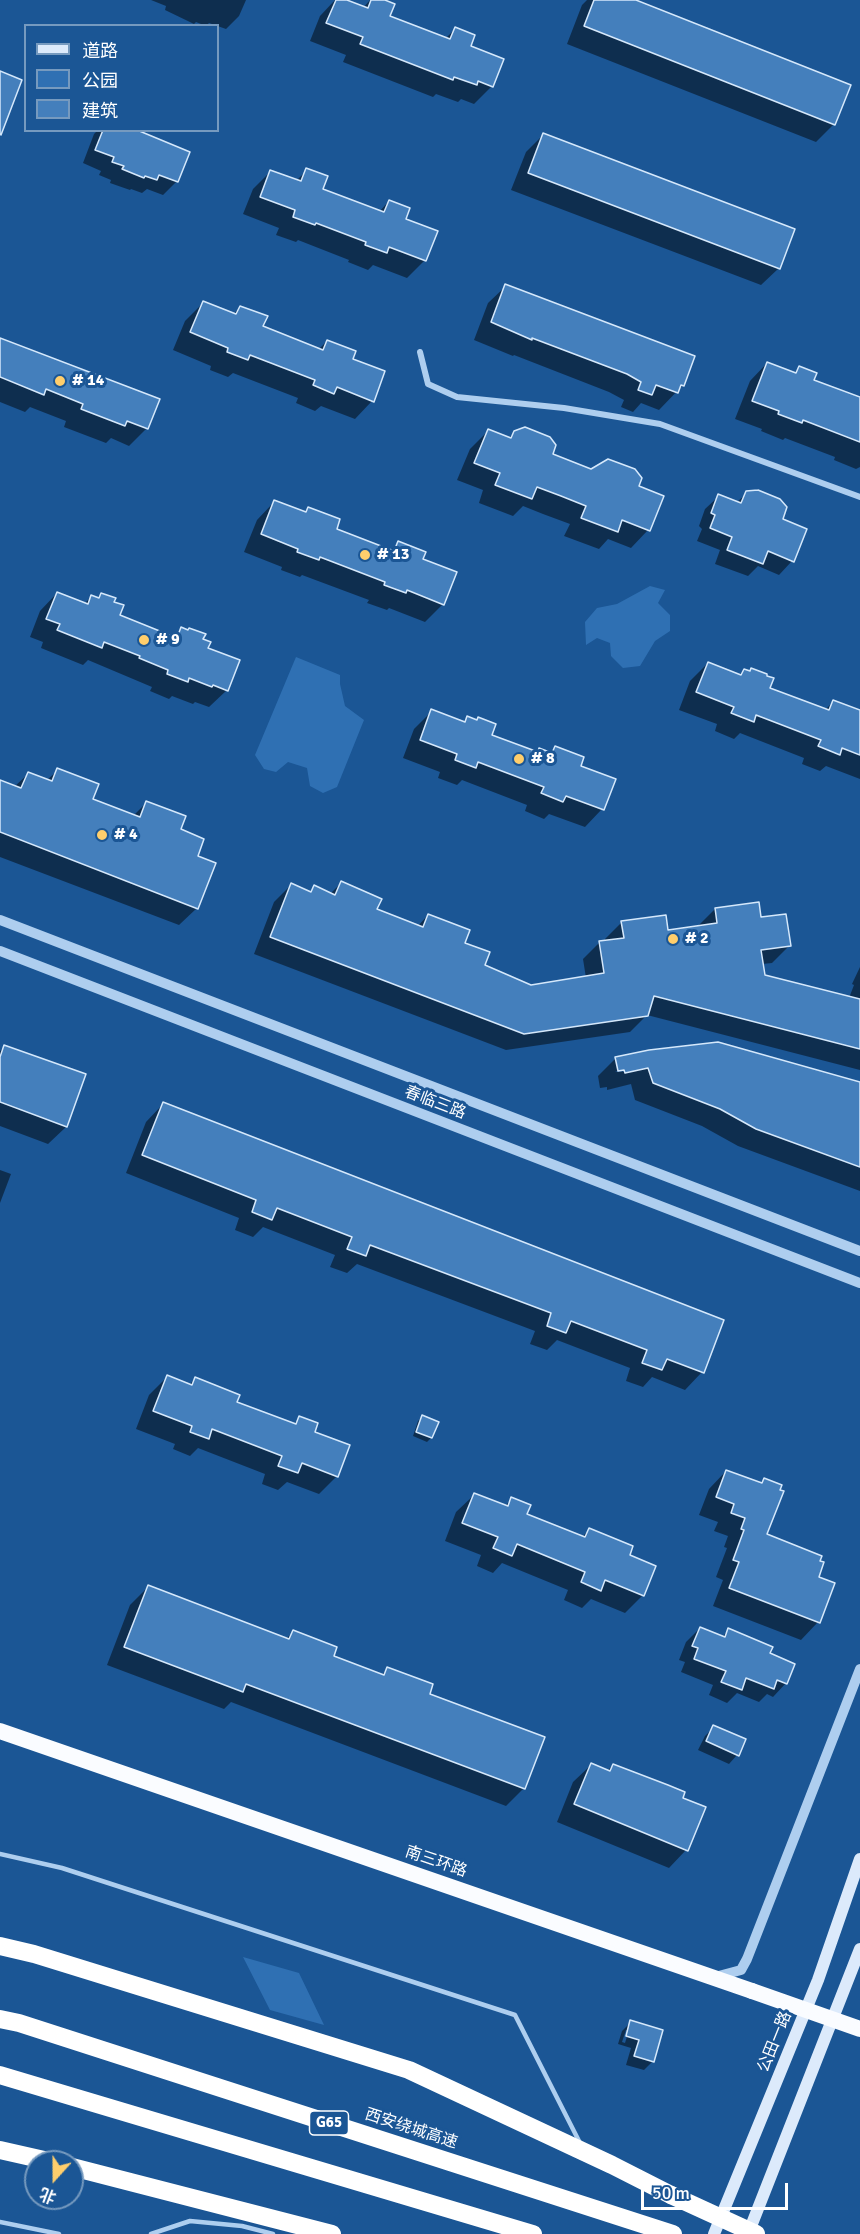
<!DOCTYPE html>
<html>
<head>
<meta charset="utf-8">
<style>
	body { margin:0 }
	#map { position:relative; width:860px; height:2234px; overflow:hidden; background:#1b5695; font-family:Signika,"Noto Sans SC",sans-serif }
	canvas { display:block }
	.legend { position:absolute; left:24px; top:24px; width:195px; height:108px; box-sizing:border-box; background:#1b5695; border:2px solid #769abf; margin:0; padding:8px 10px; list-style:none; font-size:18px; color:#fff }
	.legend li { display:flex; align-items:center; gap:12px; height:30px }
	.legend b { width:30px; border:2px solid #769abf }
	.north { position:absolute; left:24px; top:2150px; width:60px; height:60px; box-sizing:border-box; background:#1b5695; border:2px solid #769abf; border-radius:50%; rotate:201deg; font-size:16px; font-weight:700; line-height:24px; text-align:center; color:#fff }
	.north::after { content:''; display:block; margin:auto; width:21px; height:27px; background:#ffce6c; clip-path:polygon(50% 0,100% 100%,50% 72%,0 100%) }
	.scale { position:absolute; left:641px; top:2183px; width:147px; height:27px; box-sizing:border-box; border:3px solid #fff; border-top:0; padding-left:8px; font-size:18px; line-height:21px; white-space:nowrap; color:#fff; -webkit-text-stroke:4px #1b5695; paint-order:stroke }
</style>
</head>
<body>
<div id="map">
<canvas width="860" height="2234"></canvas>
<ul class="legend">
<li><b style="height:8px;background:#dceafb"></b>道路</li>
<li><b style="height:16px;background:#2f70b3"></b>公园</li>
<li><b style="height:16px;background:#447fbc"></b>建筑</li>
</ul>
<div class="north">北</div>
<div class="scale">50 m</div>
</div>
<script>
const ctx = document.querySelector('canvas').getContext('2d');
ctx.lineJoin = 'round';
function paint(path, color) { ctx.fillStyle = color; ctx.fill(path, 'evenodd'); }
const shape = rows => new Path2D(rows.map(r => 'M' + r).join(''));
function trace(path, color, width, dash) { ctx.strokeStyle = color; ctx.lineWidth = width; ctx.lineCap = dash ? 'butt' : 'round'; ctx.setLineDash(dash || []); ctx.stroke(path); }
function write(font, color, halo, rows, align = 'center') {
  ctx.font = font + ' Signika,"Noto Sans SC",sans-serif'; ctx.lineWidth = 6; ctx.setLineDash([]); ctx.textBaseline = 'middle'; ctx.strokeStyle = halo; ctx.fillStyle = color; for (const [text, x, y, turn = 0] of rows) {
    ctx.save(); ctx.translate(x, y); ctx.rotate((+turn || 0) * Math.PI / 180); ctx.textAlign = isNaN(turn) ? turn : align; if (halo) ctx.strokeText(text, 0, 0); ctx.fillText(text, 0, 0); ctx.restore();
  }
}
paint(shape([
	[650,586,665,590,658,603,670,615,670,631,655,641,640,666,623,668,611,656,610,643,597,638,586,645,585,622,597,608,617,604],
	[296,657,340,675,340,684,345,706,364,720,337,787,323,793,310,786,307,768,288,762,276,772,264,769,255,755],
	[243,1957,299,1973,324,2025,270,2010]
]), '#2f70b3');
paint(shape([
	[151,0,246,0,239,16,226,29,209,23,206,26,196,22,194,24,165,10,166,6],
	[335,0,343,0,363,8,370,0,381,0,388,17,445,39,455,29,469,46,492,86,474,104,461,99,458,102,436,94,433,97,343,62,346,55,310,41,320,16],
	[587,0,632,0,834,124,816,142,567,44,582,5],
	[98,130,133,130,188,153,176,182,163,195,147,189,142,193,131,189,130,190,110,183,111,180,99,175,101,171,83,163,94,134],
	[544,134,779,268,761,285,511,190,526,152],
	[307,170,322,189,379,212,389,201,404,220,425,260,407,278,373,265,368,270,348,262,349,260,298,240,296,242,276,235,279,228,243,214,253,189,271,171,296,181],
	[506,286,683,385,659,410,641,403,633,412,621,407,624,400,609,392,514,355,513,356,474,340,488,303],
	[203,303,233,315,240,307,261,327,318,350,327,341,372,401,355,419,321,406,315,411,296,403,298,398,233,373,228,377,210,370,211,366,173,350,185,321],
	[0,340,147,428,129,446,111,438,106,443,64,427,66,421,30,407,25,412,0,402],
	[767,363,794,374,799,368,812,381,860,399,860,467,856,469,834,460,835,457,785,438,783,440,761,431,762,429,735,419,750,381],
	[488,431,508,439,515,432,551,455,637,487,648,530,631,548,608,539,599,549,564,536,570,524,543,514,523,506,513,516,479,503,483,490,457,480,470,449],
	[747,493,781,519,792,561,779,575,758,566,748,576,715,564,720,550,697,541,702,529,699,526,705,509,719,496,736,503],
	[274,502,304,513,308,509,335,530,390,551,398,543,421,560,443,604,425,622,389,608,387,610,367,603,369,600,302,575,300,577,281,570,282,567,244,552,257,520],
	[57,593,84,604,91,597,97,599,101,594,112,603,118,616,173,638,182,629,201,640,227,690,209,707,195,702,193,704,172,696,169,699,150,691,152,687,88,660,83,665,41,648,43,642,30,637,40,611],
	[708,663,739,675,744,671,748,672,751,669,769,688,825,710,833,702,860,723,860,779,826,766,820,771,802,764,804,758,740,733,734,739,715,731,717,724,679,710,690,681],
	[432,711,463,723,467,718,476,721,478,719,490,736,537,753,540,750,550,754,556,748,579,767,602,809,585,827,549,814,544,819,525,811,527,805,462,780,457,785,438,778,440,772,403,758,414,729],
	[58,770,91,800,133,816,146,803,179,830,196,857,197,908,179,925,0,857,0,782,14,787,28,774,46,781],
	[341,883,375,910,417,927,428,915,463,943,483,966,531,986,586,978,583,959,600,942,605,941,605,939,622,922,667,931,698,926,715,909,760,919,789,946,772,963,762,964,764,976,849,998,854,985,852,984,860,967,860,1070,647,1015,630,1032,506,1050,254,954,274,902,291,885,309,893,314,887,330,894],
	[5,1046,66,1127,48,1144,0,1126,0,1051],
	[616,1058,860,1082,860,1191,738,1146,702,1126,635,1100,631,1084,607,1090,607,1087,600,1088,598,1076],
	[622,1069,632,1071,615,1072],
	[163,1104,702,1372,685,1390,652,1377,643,1387,626,1381,630,1368,557,1340,547,1350,530,1344,535,1331,357,1264,347,1273,330,1267,335,1255,263,1227,253,1237,235,1230,239,1218,126,1173,146,1122],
	[0,1170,11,1174,0,1203],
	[167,1377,189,1385,195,1379,235,1403,293,1425,300,1418,337,1476,319,1494,287,1482,278,1490,262,1484,265,1474,198,1448,190,1456,173,1449,175,1444,136,1429,149,1395],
	[422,1417,431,1438,427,1442,413,1436,418,1421],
	[726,1471,760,1484,764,1480,765,1535,817,1578,818,1622,801,1640,713,1606,723,1580,716,1577,727,1548,724,1547,728,1536,714,1531,718,1522,699,1515,709,1489],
	[474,1495,505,1506,512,1499,525,1515,582,1537,589,1530,628,1556,643,1595,625,1613,591,1599,582,1608,564,1600,568,1590,502,1563,493,1573,477,1566,481,1555,445,1541,456,1512],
	[148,1587,286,1639,293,1632,332,1657,381,1676,388,1668,428,1694,524,1788,506,1806,231,1702,224,1709,107,1665,130,1605],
	[700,1628,722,1637,729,1630,768,1654,786,1683,773,1697,767,1694,759,1702,737,1693,727,1703,709,1695,713,1685,681,1672,685,1662,679,1660,686,1642],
	[714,1727,737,1755,729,1764,698,1750,705,1736],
	[591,1765,607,1771,613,1765,686,1850,669,1868,557,1822,573,1782],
	[631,2022,652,2062,644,2070,626,2065,631,2048,618,2044,622,2031],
	[626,2030,629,2030,625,2043,622,2042]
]), '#0007');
const building = shape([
	[336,0,347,0,368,8,371,0,385,0,395,4,390,16,450,39,455,27,475,35,471,46,504,59,493,87,478,81,477,85,454,77,453,80,360,44,363,37,326,23,336,0],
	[594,0,636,0,851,85,835,125,584,26,594,0],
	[0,71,22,80,1,135,0,134,0,71],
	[103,130,137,130,190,152,178,182,159,175,157,180,145,176,144,178,122,169,124,166,112,162,114,157,95,150,103,130],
	[543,133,795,229,780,269,528,173,543,133],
	[306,168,328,176,323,189,384,212,389,200,410,208,406,219,438,231,426,261,389,247,387,253,365,245,366,242,316,223,315,225,293,217,295,210,260,197,270,170,301,181,306,168],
	[505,284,695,356,684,386,681,385,678,393,656,385,652,395,638,390,641,382,627,374,532,338,532,340,491,322,505,284],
	[203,301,236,314,240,306,268,316,263,326,323,350,327,340,356,351,353,359,385,371,374,402,337,387,334,394,313,385,315,380,250,355,248,360,227,352,228,348,190,332,203,301],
	[0,338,160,399,148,429,127,421,125,426,81,409,83,404,46,389,44,395,0,377,0,338],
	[767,362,796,373,799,366,817,373,814,380,860,397,860,442,803,420,802,423,778,414,779,411,752,401,767,362],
	[525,427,550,437,556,445,553,454,591,469,608,459,635,469,642,478,639,486,664,496,650,531,622,520,618,532,581,518,586,506,561,496,537,487,532,499,495,485,500,473,474,463,488,429,511,438,514,431,525,427],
	[758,490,780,499,787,507,783,519,807,529,794,562,768,551,763,564,727,550,732,537,710,528,715,515,711,513,718,494,741,503,746,491,758,490],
	[274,500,306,512,308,507,340,519,337,529,394,551,398,541,426,552,423,559,457,572,444,605,407,590,406,593,384,585,385,582,320,557,319,560,297,552,298,549,261,534,274,500],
	[57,592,88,604,91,595,99,598,101,593,116,598,114,602,124,605,120,615,177,638,181,627,188,630,189,628,206,634,203,639,211,642,208,648,240,660,228,691,213,685,212,687,189,678,188,682,167,674,168,670,139,658,140,656,104,642,102,648,57,630,60,624,46,619,57,592],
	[708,662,741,675,744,669,750,671,751,668,767,674,767,676,774,678,770,688,829,710,833,700,860,710,860,755,842,748,840,755,818,746,821,740,756,715,754,722,731,713,734,707,696,692,708,662],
	[431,709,465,722,467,716,477,720,478,717,496,724,492,735,538,752,539,748,552,753,555,746,584,757,581,766,616,779,604,810,566,796,563,802,541,793,544,787,478,762,476,768,455,760,457,754,420,740,431,709],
	[57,768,99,784,93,799,140,817,146,801,186,816,181,829,204,839,198,856,216,863,198,909,0,832,0,780,21,788,28,772,52,781,57,768],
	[341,881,382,899,377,909,423,927,428,914,470,930,465,943,490,952,485,965,531,985,604,973,599,941,624,938,621,921,666,915,668,930,717,923,715,908,759,902,761,917,786,914,791,946,761,950,765,975,860,999,860,1049,654,996,648,1016,524,1034,270,937,291,883,311,892,314,885,335,895,341,881],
	[718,1042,860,1082,860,1167,756,1129,720,1109,653,1083,648,1068,625,1073,624,1070,618,1071,615,1057,649,1050,718,1042],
	[4,1045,86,1074,67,1127,0,1102,0,1057,4,1045],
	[163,1102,724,1320,704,1373,667,1359,662,1370,642,1363,647,1350,571,1321,566,1333,547,1326,551,1313,370,1245,366,1256,347,1249,352,1237,277,1208,272,1220,252,1212,256,1200,142,1155,163,1102],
	[167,1375,192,1385,195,1377,240,1395,237,1402,296,1424,299,1416,318,1423,315,1432,350,1445,338,1477,302,1463,298,1473,278,1466,282,1456,212,1429,209,1439,190,1432,192,1426,153,1411,167,1375],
	[422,1415,439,1422,432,1438,416,1432,422,1415],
	[726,1470,762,1483,764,1478,782,1485,780,1490,784,1491,767,1534,822,1556,820,1561,824,1562,819,1577,835,1583,820,1623,729,1588,739,1562,733,1560,744,1530,741,1529,745,1518,731,1513,734,1504,716,1497,726,1470],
	[474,1493,508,1506,511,1497,531,1505,527,1514,585,1537,589,1528,633,1546,630,1555,656,1566,644,1596,605,1580,601,1591,581,1582,585,1572,517,1544,512,1556,493,1548,498,1537,462,1523,474,1493],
	[148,1585,289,1639,293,1630,337,1647,334,1656,384,1675,387,1667,433,1684,430,1694,545,1737,525,1789,246,1684,243,1692,124,1647,148,1585],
	[700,1627,725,1637,728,1628,773,1647,770,1653,795,1664,787,1684,777,1680,774,1689,746,1678,742,1690,721,1682,726,1671,694,1659,698,1648,692,1646,700,1627],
	[713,1725,746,1739,739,1756,706,1741,713,1725],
	[591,1763,610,1771,613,1764,668,1785,685,1792,683,1798,706,1807,688,1851,574,1804,591,1763],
	[630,2020,663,2030,654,2062,634,2056,639,2040,626,2036,630,2020]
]);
paint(building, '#447fbc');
trace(building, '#d5e8fb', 1.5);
trace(shape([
	[0,1854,62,1868,515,2015,581,2145],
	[0,2222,59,2234],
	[151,2234,190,2221,242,2226,273,2234]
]), '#aeceef', 4.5);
trace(shape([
	[420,352,428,384,457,397,564,408,660,424,860,497]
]), '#aeceef', 6);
trace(shape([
	[0,920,860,1251],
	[0,951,860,1283],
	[715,1977,741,1970,747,1959,860,1669]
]), '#aeceef', 10);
trace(shape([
	[714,2234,818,1980,860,1859],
	[748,2234,860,1949]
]), '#dceafb', 12);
trace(shape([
	[0,1731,752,1991]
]), '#fafcff', 16);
trace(shape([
	[0,1946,34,1954,409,2070,612,2165,671,2195],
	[0,2019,19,2023,673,2234],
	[0,2075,533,2234],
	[0,2150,53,2162],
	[72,2167,332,2234]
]), '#fff', 18);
trace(shape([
	[752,1991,860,2029]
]), '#fafcff', 16);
trace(shape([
	[671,2195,756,2234]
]), '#fff', 18);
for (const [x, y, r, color] of [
	[60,381,6,"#ffce6c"],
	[365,555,6,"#ffce6c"],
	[144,640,6,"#ffce6c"],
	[519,759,6,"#ffce6c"],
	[102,835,6,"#ffce6c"],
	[673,939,6,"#ffce6c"]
]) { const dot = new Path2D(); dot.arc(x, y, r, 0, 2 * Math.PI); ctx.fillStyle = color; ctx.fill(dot); trace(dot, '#1b5695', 2); }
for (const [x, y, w] of [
	[329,2123,39]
]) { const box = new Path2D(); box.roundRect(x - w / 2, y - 12, w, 24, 4.5); ctx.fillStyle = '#1b5695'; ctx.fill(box); trace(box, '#fff', 1.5); }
write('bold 15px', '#fff', null, [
	["G65",329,2123]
]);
write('bold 16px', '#fff', '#1b5695', [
	["# 14",72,381],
	["# 13",377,555],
	["# 9",156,640],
	["# 8",531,759],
	["# 4",114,835],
	["# 2",685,939]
], 'left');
write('16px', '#fff', '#1b5695', [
	["春临三路",435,1103,21],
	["南三环路",436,1862,19],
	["公田一路",775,2042,-68],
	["西安绕城高速",411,2129,18]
]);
</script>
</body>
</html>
